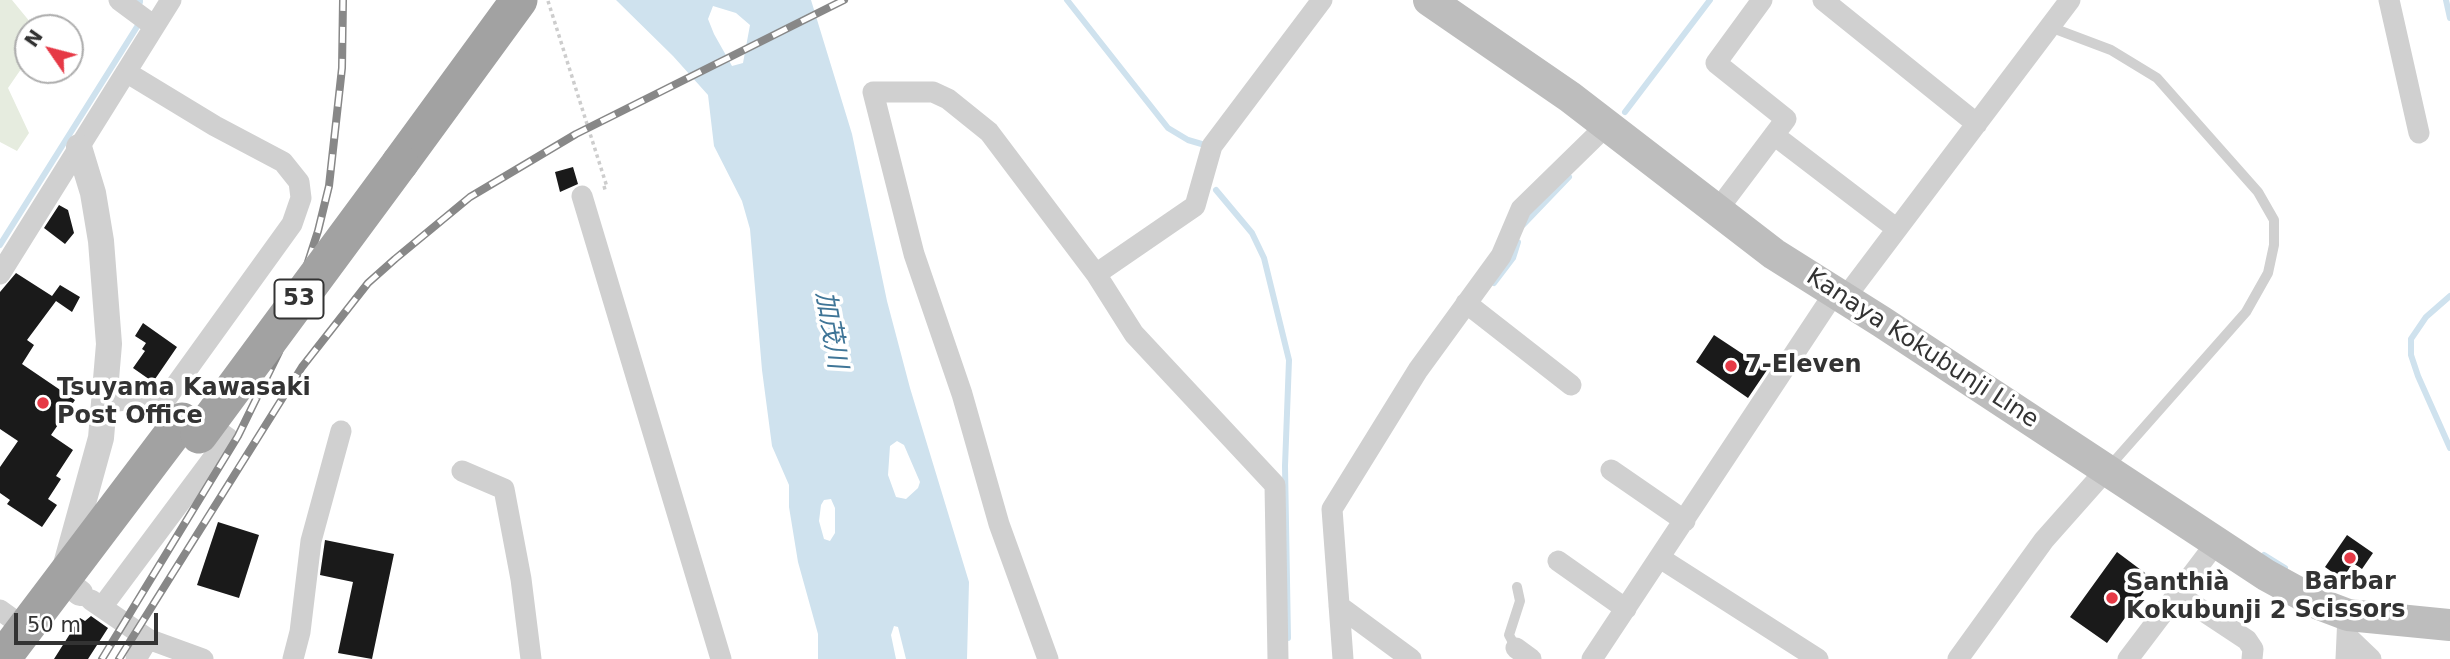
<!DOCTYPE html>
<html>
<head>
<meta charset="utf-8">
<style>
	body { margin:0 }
	#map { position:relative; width:2450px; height:659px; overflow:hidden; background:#fff; font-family:"DejaVu Sans",sans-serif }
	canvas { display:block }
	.north { position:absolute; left:14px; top:14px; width:70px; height:70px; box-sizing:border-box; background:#fff; border:2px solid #adadad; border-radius:50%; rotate:305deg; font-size:19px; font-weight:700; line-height:28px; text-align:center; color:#333 }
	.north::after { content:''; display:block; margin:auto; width:24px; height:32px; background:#e63946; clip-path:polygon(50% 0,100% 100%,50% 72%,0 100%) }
	.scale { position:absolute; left:14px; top:613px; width:144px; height:32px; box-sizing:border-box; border:4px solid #333; border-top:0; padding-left:9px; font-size:21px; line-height:24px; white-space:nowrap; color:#333; -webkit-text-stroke:5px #fff; paint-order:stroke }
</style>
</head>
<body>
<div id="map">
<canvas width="2450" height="659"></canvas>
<div class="north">N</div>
<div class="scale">50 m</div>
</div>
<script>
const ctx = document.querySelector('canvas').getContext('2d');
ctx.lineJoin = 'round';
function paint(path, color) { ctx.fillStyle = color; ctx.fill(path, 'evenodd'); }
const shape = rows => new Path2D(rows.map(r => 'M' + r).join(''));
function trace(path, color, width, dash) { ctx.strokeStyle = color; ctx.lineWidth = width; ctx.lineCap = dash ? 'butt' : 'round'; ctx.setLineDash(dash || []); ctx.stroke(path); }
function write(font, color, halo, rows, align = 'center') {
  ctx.font = font + ' "DejaVu Sans","Noto Sans JP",sans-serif'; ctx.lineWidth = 7; ctx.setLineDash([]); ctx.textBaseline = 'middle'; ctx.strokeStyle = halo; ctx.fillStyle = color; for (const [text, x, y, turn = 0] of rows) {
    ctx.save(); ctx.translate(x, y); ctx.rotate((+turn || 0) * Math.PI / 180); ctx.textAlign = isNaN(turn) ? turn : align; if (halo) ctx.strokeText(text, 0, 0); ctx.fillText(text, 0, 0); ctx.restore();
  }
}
paint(shape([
	[0,0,12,0,35,28,28,28,28,59,8,88,29,133,17,151,0,142]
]), '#e6ecdf');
paint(shape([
	[616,0,811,0,852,134,887,301,910,388,969,582,967,659,906,659,898,627,894,626,891,635,896,659,818,659,818,634,798,562,789,507,789,485,772,446,762,370,750,229,742,201,714,146,708,95,673,56],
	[713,6,736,13,750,25,743,63,732,66,714,34,708,19],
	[897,441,904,445,920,482,918,488,906,499,896,497,888,475,890,446],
	[831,499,835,508,835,533,830,541,824,539,819,521,821,505,824,500]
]), '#cfe2ee');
trace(shape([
	[1067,0,1168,128,1188,140,1205,145,1204,148],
	[2446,0,2450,18],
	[140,2,140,0],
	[1625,112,1710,0],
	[1216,190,1252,233,1264,258,1289,360,1285,466,1288,638],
	[1523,225,1569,177],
	[0,245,140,22],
	[1494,283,1513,258,1518,242],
	[2450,296,2426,317,2411,339,2411,355,2418,376,2450,448],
	[2264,555,2285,568]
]), '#cfe2ee', 6);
paint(shape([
	[573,167,578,184,560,192,555,172],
	[59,205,68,210,74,233,65,244,44,228],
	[16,273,52,296,60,285,80,297,72,312,56,301,27,340,34,345,22,364,75,400,51,435,73,450,56,476,61,479,48,499,57,505,42,527,7,504,10,500,0,493,0,467,18,441,0,429,0,292],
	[143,323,177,347,153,382,133,368,145,351,142,349,146,343,135,336],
	[1714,335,1767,370,1748,398,1696,362],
	[218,522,259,535,239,598,197,585],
	[2347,535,2373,553,2362,569,2353,563,2342,579,2325,567],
	[325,540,394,554,372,659,338,653,353,582,320,575],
	[2117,552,2153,579,2107,643,2070,617],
	[91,616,108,628,88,659,54,659,80,618,85,621]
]), '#1a1a1a');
trace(shape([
	[548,1,607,187,600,189]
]), '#cdcdcd', 3.5, [3.5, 3.5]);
trace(shape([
	[2050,27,2111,50,2157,78,2258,192,2274,220,2274,245,2268,273,2246,312,2109,467],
	[1516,648,1509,635,1520,601,1517,587]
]), '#d0d0d0', 10);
trace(shape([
	[119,0,154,26],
	[1823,0,1977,124],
	[2389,0,2419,133],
	[1774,135,1897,229],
	[582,196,721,659],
	[1716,212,1786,119,1716,63,1762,0],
	[0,274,171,0],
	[1096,274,1134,334,1275,485,1278,659],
	[1845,298,2070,0],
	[1466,303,1571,385],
	[107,402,168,396,292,224,301,198,299,182,283,162,215,126,126,72],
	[1611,470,1685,521],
	[462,471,504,489,521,579,531,659],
	[1660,558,1818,659],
	[1558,561,1626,609],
	[2179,595,2247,640,2253,649,2252,659],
	[91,600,148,639,203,659],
	[1339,606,1411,659],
	[102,607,228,438,201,419],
	[0,610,25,628],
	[2348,637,2371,659],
	[1516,648,1531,659],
	[136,659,148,639],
	[293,659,300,632,311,541,341,431],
	[1048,659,999,524,962,394,914,254,873,92,933,92,948,99,989,132,1096,274,1195,206,1212,146,1322,0],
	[1343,659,1332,509,1418,370,1501,256,1521,209,1606,126],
	[1592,659,1835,292],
	[1958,659,2044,540,2107,469],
	[2128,659,2216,543],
	[2346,659,2348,615]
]), '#d0d0d0', 21);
trace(shape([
	[79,147,93,193,101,241,109,344,101,438,62,579,80,593]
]), '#d0d0d0', 26);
trace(shape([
	[1429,0,1570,97,1774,254,1882,322,2266,575,2319,604,2348,615,2450,625]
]), '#bdbdbd', 32);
trace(shape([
	[400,163,519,0],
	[2,659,182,421]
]), '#a2a2a2', 37);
const rail = shape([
	[102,659,238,436,279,352,318,231,329,186,342,68,343,0],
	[119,659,302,367,368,283,395,259,470,197,576,134,844,0]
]);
trace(rail, '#888', 8);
trace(rail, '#fff', 5, [16]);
trace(shape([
	[199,435,400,163]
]), '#a2a2a2', 37);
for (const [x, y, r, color] of [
	[1731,366,7,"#e63946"],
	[43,403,7,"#e63946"],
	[2350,558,7,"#e63946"],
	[2112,598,7,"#e63946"]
]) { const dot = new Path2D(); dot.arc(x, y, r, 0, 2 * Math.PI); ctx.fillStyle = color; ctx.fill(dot); trace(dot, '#fff', 2.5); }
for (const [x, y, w] of [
	[299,299,49]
]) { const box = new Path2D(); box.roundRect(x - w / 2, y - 19.5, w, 39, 5); ctx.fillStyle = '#fff'; ctx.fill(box); trace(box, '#333', 2); }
write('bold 23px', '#333', null, [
	["53",299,299]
]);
write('24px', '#333', '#fff', [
	["Kanaya Kokubunji Line",1922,349,33]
]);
write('bold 24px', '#333', '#fff', [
	["7-Eleven",1745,366],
	["Tsuyama Kawasaki",57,389],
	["Post Office",57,417],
	["Barbar",2350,583,"center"],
	["Scissors",2350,611,"center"],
	["Santhià",2126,584],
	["Kokubunji 2",2126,612]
], 'left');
write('italic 26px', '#3f7597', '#fff', [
	["加茂川",830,330,80]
]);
</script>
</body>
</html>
